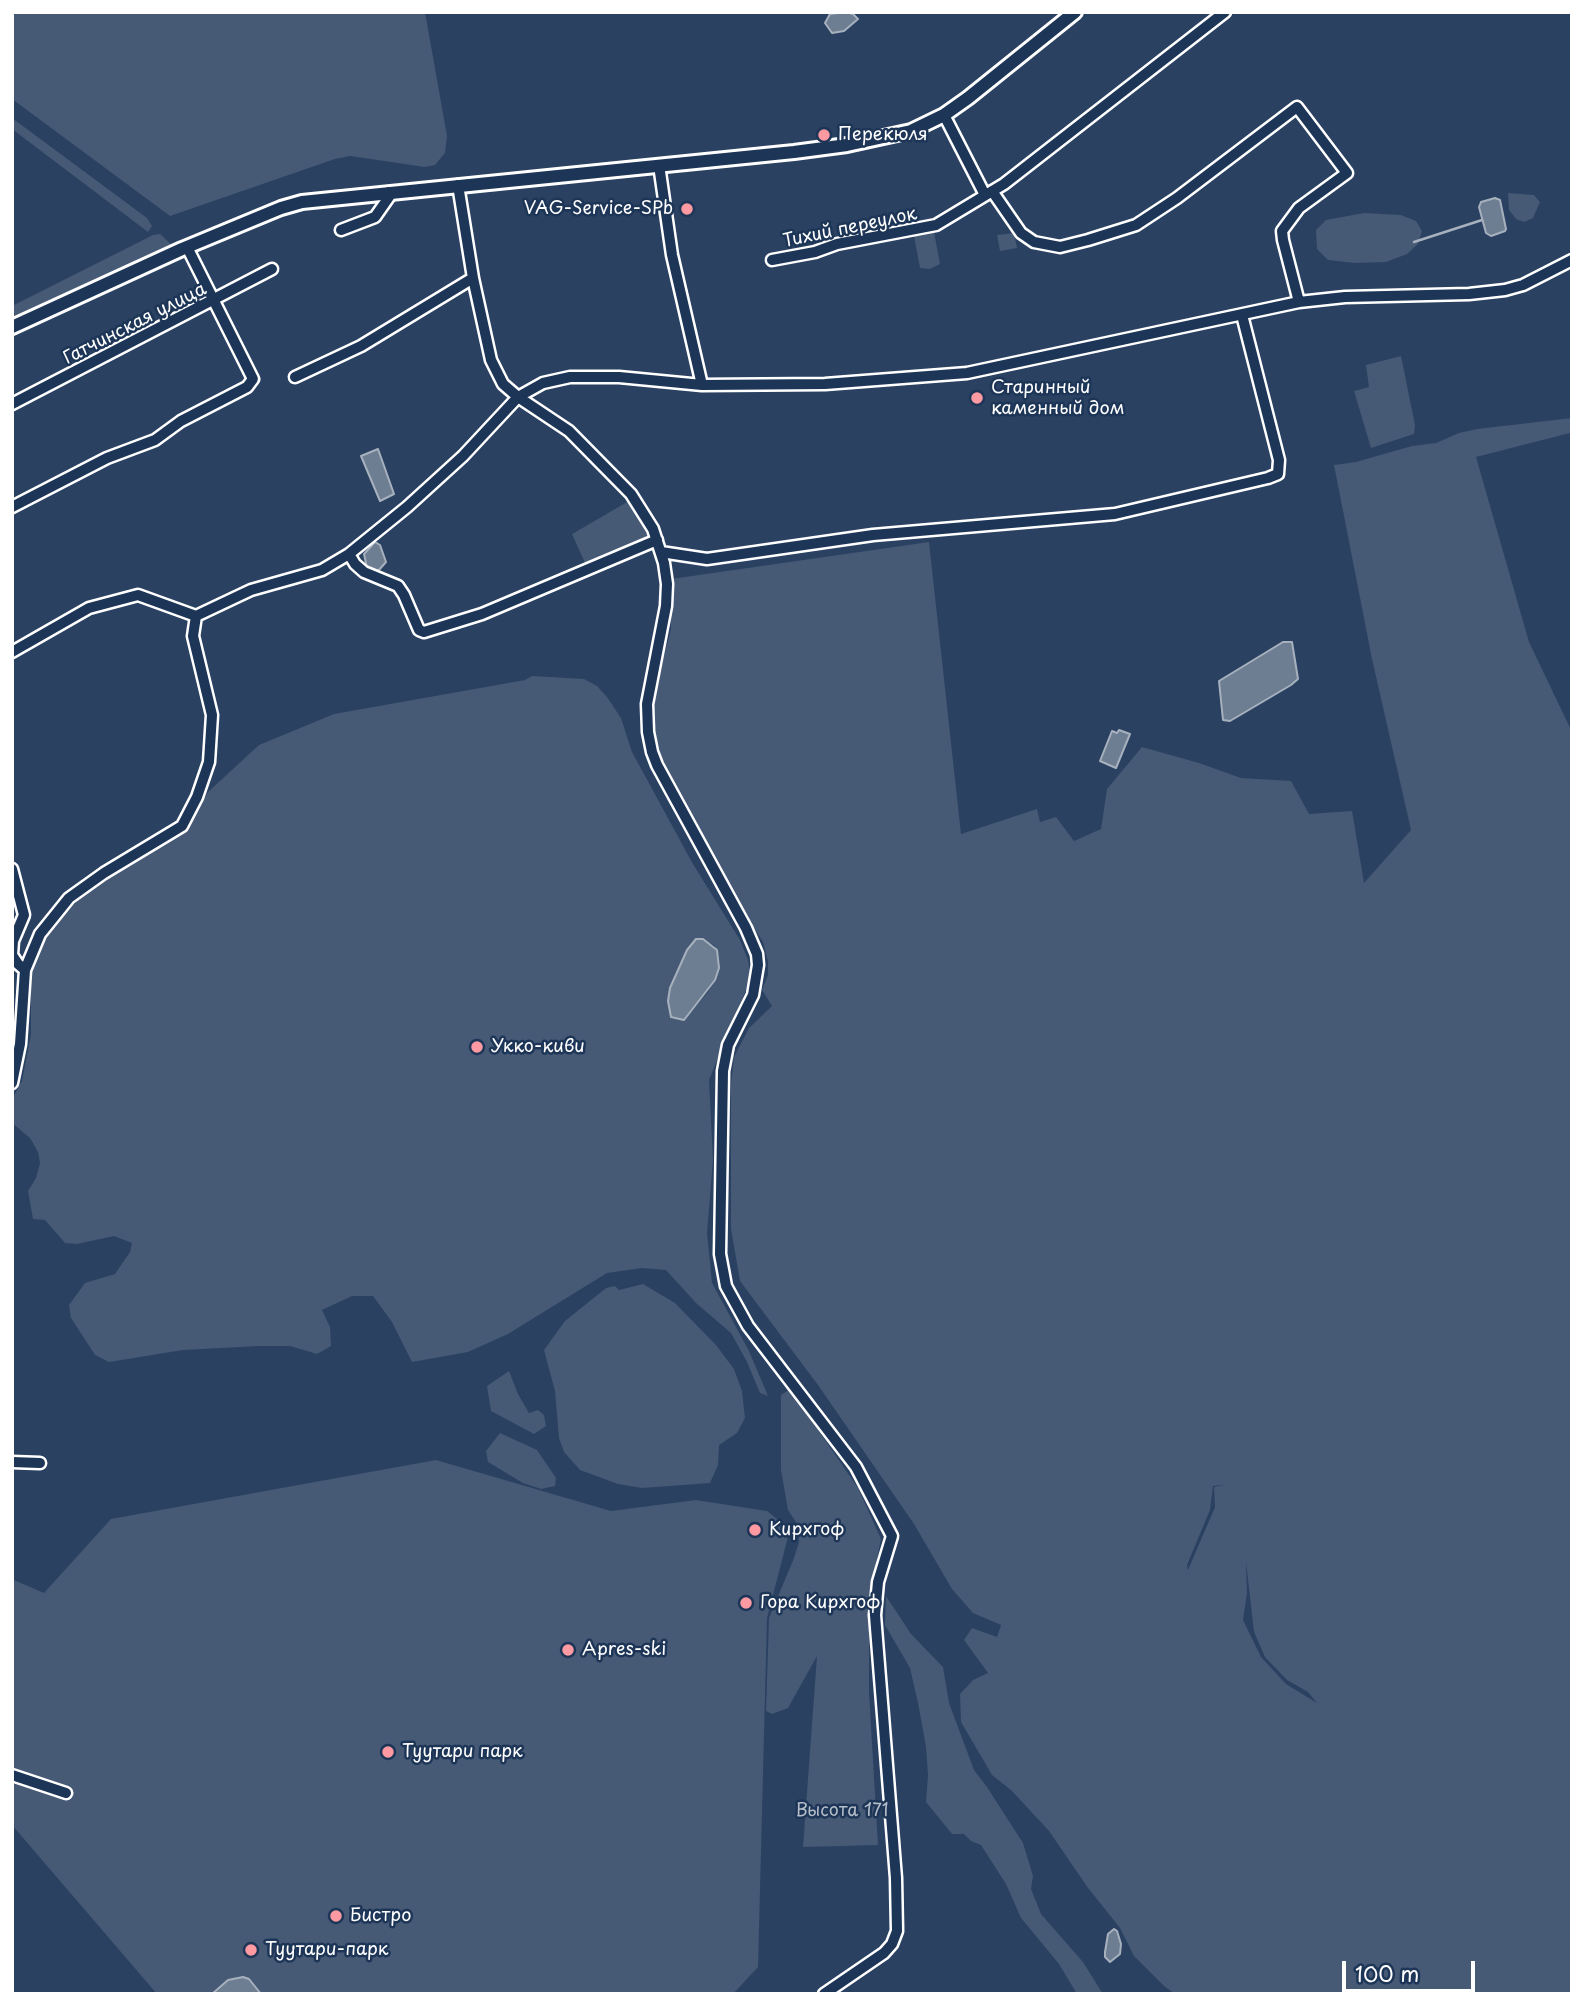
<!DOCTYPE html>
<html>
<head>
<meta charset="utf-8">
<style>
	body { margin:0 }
	#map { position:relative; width:1584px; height:2006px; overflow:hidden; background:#2a4161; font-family:"Playpen Sans",sans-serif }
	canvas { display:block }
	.frame { position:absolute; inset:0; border:14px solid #fff; pointer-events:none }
	.scale { position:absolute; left:1342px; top:1961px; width:133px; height:32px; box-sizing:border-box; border:4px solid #fff; border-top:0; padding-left:9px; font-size:21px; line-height:24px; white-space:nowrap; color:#fff; -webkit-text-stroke:5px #1d3557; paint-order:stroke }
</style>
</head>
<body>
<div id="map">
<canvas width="1584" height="2006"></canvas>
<div class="frame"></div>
<div class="scale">100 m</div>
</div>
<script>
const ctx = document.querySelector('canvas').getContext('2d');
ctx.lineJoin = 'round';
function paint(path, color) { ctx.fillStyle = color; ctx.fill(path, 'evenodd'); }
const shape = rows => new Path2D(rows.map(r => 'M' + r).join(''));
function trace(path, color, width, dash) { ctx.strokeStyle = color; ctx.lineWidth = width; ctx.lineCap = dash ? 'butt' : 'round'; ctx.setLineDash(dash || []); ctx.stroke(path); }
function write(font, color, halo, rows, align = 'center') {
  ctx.font = font + ' "Playpen Sans",sans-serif'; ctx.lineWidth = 5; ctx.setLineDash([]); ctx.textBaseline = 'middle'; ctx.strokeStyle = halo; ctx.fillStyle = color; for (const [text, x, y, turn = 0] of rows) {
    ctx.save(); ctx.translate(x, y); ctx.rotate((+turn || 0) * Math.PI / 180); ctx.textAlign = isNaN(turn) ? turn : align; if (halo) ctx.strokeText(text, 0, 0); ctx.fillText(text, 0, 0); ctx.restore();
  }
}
paint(shape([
	[12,12,425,12,447,136,445,153,435,165,425,167,350,156,335,159,170,216,12,99],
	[12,118,147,218,152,226,148,232,12,129],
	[1508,193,1534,195,1540,202,1533,218,1524,222,1516,219,1509,210],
	[1364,213,1401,215,1416,221,1422,231,1418,244,1407,254,1386,262,1355,263,1328,260,1317,249,1316,230,1326,220],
	[923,232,934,232,940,264,930,269,920,268,914,236],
	[1014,233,1017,248,1000,251,997,235],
	[160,234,173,246,173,249,12,322,12,306,153,235],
	[1401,356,1415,425,1414,434,1371,448,1354,391,1369,387,1366,365],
	[1572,418,1570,433,1476,457,1529,642,1572,732,1572,1994,1175,1994,1164,1986,1134,1956,1120,1928,1088,1888,1049,1831,1012,1791,992,1775,961,1722,960,1694,973,1680,988,1673,964,1640,972,1628,997,1637,1001,1625,973,1613,952,1589,914,1524,818,1385,740,1281,731,1229,731,1084,734,1057,749,1028,772,1006,762,990,768,975,768,962,763,942,733,894,663,761,655,737,654,695,671,629,671,579,929,542,961,834,1037,809,1040,822,1056,817,1074,841,1101,829,1107,789,1142,747,1199,763,1241,778,1291,781,1309,814,1352,811,1364,883,1411,830,1372,659,1334,465,1356,462,1412,446,1436,443,1459,433,1477,429],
	[1224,1485,1214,1487,1215,1507,1188,1570,1187,1565,1210,1510,1213,1486],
	[1246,1562,1254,1632,1265,1657,1287,1680,1308,1692,1317,1703,1286,1684,1261,1657,1243,1620,1247,1593],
	[629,501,648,536,586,565,572,534],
	[532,676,584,679,597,686,607,697,621,718,632,752,693,864,740,940,748,960,750,972,748,985,709,1080,713,1160,707,1233,712,1283,749,1351,768,1396,760,1393,747,1362,731,1333,696,1303,666,1270,642,1268,607,1273,508,1334,468,1352,412,1362,392,1322,373,1296,352,1296,322,1310,330,1327,331,1346,317,1354,290,1346,259,1346,183,1350,109,1362,95,1355,71,1318,69,1305,85,1283,115,1274,130,1252,132,1243,114,1236,77,1244,65,1243,45,1220,33,1219,28,1191,36,1178,40,1163,38,1152,30,1138,12,1123,12,1099,22,1081,31,1034,31,979,34,958,49,932,81,897,118,871,183,831,194,817,208,792,259,745,334,714,525,680],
	[703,939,715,946,719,968,715,981,708,992,684,1020,676,975,692,943],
	[643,1284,675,1303,716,1345,734,1369,742,1391,745,1418,737,1433,719,1445,718,1465,710,1483,642,1488,618,1484,580,1470,564,1452,559,1438,555,1391,544,1350,565,1321,606,1288,615,1286,619,1290],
	[509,1371,518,1394,529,1413,538,1410,544,1415,546,1426,534,1434,491,1411,487,1386],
	[790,1389,858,1488,881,1539,869,1595,869,1692,878,1845,803,1847,817,1656,788,1708,772,1714,766,1711,769,1618,794,1558,799,1542,796,1522,788,1510,781,1470,781,1395],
	[500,1433,537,1450,556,1478,555,1486,541,1489,523,1483,488,1462,486,1451],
	[436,1460,611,1511,696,1500,767,1511,781,1522,788,1537,767,1618,758,1967,733,1994,157,1994,12,1825,12,1582,14,1580,44,1593,111,1519],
	[886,1596,911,1634,943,1667,949,1703,974,1770,987,1787,1023,1843,1033,1876,1031,1889,1041,1914,1083,1962,1103,1994,1077,1994,1059,1964,1021,1918,1006,1884,981,1845,971,1841,964,1834,952,1834,926,1802,928,1775,926,1747,918,1703,910,1668,885,1625]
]), '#465975');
const water = shape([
	[846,12,853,14,858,19,844,31,832,33,825,23,830,14,846,12],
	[1495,198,1500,200,1506,229,1505,231,1491,236,1486,233,1479,207,1481,202,1495,198],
	[378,449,394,494,380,501,361,456,378,449],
	[375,542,380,545,386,562,379,570,373,571,367,568,364,554,375,542],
	[1283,642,1292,642,1298,679,1291,685,1230,721,1223,720,1219,681,1283,642],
	[1119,730,1130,734,1116,768,1100,761,1112,731,1117,733,1119,730],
	[696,939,703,939,717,950,719,968,715,980,684,1020,671,1017,668,1001,670,988,687,950,696,939],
	[1114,1929,1117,1931,1121,1944,1120,1954,1110,1962,1105,1957,1105,1952,1108,1934,1114,1929],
	[243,1977,249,1979,261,1994,212,1994,228,1980,243,1977]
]);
paint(water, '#6d7d92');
trace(water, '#a7b1be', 2);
trace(shape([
	[1414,242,1482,220]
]), '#a7b1be', 2.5);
const minor = shape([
	[944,115,985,195],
	[659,165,672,255,702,385],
	[458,185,473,278,491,360,503,384,518,397,569,431,631,494,653,529,664,563,667,584,666,606,647,704,648,732,652,752,657,765,746,928,757,954,758,965,753,995,728,1045,723,1071,720,1254,726,1286,748,1326,856,1467,892,1536,878,1582,875,1615,896,1878,897,1931,892,1944,884,1953,824,1994],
	[992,191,1021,233,1034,242,1060,247,1088,240,1136,225,1177,198,1297,107,1347,173,1299,208,1282,231,1283,240,1299,302],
	[341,230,375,217,389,197,389,192],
	[772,260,815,252,837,244,936,225,1004,184,1225,12],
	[295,377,361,346,473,278],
	[12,404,272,269],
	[12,507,107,458,155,440,181,421,247,387,253,379,187,247],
	[661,552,707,559,873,535,1115,514,1268,478,1278,474,1279,460,1242,315],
	[349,554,355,564,364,572,398,586,404,595,419,630,424,632,482,614,657,540],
	[12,652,89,608,138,595,196,616,251,590,322,570,349,554,407,507,463,456,518,397,543,383,570,377,619,377,702,385,825,384,967,373,1299,302,1345,297,1469,294,1505,290,1523,285,1572,260],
	[12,869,24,915,13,941,12,955,18,964,25,970],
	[12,1083,20,1044,25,970,40,934,69,898,104,873,182,826,197,797,209,762,212,715,193,636,196,616],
	[12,1462,40,1463],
	[12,1775,66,1793]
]);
const tertiary = shape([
	[12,327,182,249,281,208,302,202,794,152,847,145,911,131,944,115,968,98,1075,12]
]);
trace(minor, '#fff', 15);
trace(tertiary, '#fff', 18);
trace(minor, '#1d3557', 10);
trace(tertiary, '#1d3557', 12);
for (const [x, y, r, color] of [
	[824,135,7,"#ff9aa2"],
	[687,209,7,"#ff9aa2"],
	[977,398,7,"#ff9aa2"],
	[477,1047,7,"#ff9aa2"],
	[755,1530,7,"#ff9aa2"],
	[746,1603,7,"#ff9aa2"],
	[568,1650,7,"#ff9aa2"],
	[388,1752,7,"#ff9aa2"],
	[336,1916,7,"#ff9aa2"],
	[251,1950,7,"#ff9aa2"]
]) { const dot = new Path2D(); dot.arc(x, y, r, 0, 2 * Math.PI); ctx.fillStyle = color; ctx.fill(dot); trace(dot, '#1d3557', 2.5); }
write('18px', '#fff', '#1d3557', [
	["Перекюля",838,135],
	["VAG-Service-SPb",673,209,"right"],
	["Старинный",991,388],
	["каменный дом",991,409],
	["Укко-киви",491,1047],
	["Кирхгоф",769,1530],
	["Гора Кирхгоф",760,1603],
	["Apres-ski",582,1650],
	["Туутари парк",402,1752],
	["Бистро",350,1916],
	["Туутари-парк",265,1950]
], 'left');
write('18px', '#fff', '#1d3557', [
	["Тихий переулок",850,228,-12],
	["Гатчинская улица",135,324,-27]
]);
write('18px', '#b5bdc8', '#1d3557', [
	["Высота 171",842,1811]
]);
</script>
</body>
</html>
